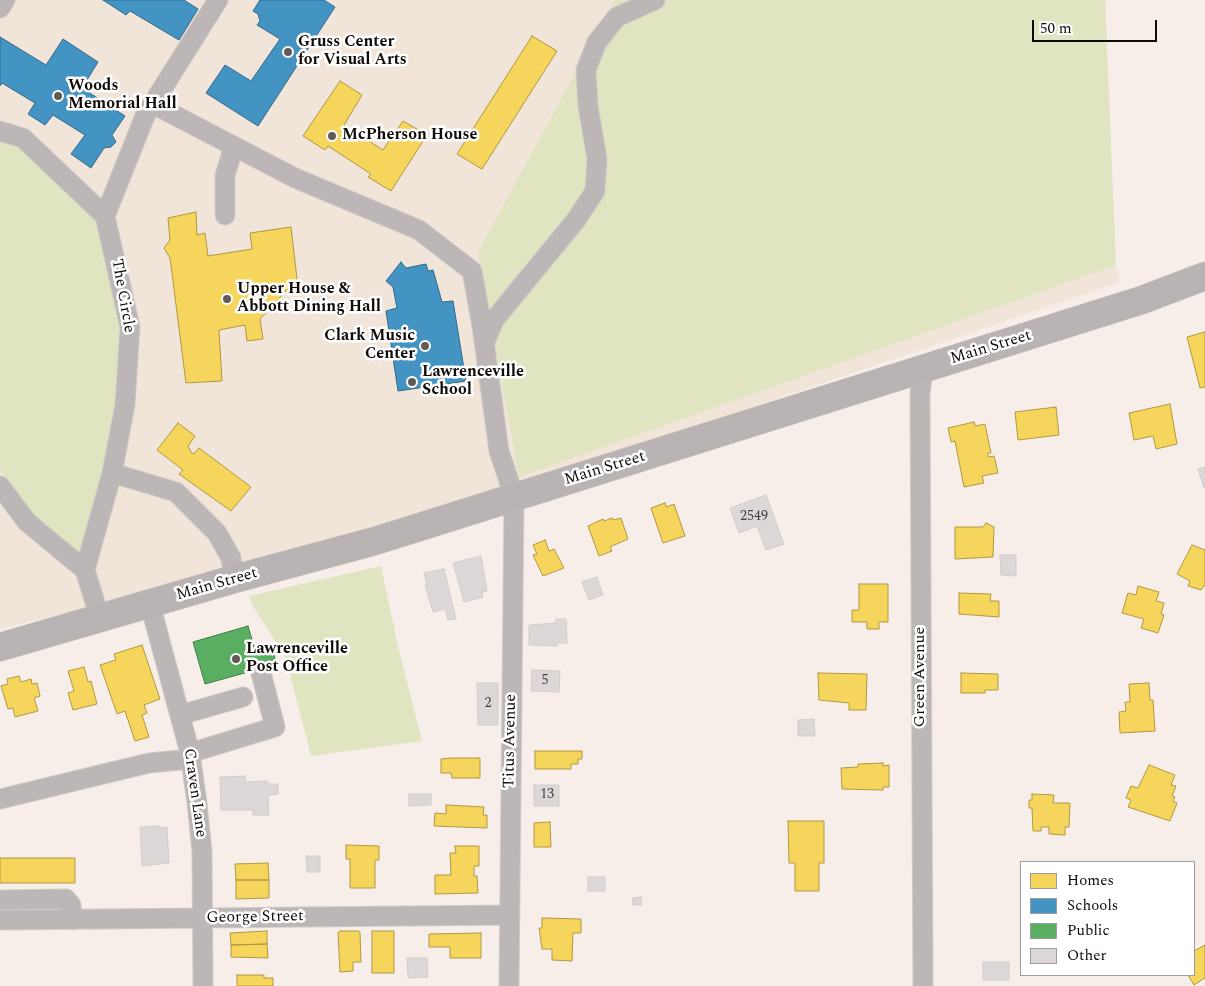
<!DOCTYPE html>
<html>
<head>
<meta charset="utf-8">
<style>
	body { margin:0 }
	#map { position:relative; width:1205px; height:986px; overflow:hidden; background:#f7eeea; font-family:Spectral,serif }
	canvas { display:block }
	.legend { position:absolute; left:1020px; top:861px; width:175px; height:115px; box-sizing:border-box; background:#fff; border:1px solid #9f9d9c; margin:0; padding:6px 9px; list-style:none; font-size:15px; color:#100a07 }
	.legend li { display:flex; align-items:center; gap:10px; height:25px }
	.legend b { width:25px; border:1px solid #9f9d9c }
	.scale { position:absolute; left:1032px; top:20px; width:125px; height:22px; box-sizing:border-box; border:2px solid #100a07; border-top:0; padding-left:6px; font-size:15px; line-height:18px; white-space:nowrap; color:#100a07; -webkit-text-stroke:4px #fff; paint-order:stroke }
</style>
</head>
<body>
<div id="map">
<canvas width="1205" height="986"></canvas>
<ul class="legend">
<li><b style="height:14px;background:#f6d55c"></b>Homes</li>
<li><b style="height:14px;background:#4393c3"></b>Schools</li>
<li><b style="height:14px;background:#5aae61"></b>Public</li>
<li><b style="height:14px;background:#ded7d7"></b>Other</li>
</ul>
<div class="scale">50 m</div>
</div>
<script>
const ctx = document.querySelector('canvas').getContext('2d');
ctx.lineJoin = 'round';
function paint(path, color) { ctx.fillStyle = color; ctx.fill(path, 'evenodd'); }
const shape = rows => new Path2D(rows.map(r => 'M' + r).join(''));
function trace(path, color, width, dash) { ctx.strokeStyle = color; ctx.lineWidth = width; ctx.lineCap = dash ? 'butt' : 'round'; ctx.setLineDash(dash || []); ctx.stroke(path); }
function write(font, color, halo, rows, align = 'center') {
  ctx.font = font + ' Spectral,serif'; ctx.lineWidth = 5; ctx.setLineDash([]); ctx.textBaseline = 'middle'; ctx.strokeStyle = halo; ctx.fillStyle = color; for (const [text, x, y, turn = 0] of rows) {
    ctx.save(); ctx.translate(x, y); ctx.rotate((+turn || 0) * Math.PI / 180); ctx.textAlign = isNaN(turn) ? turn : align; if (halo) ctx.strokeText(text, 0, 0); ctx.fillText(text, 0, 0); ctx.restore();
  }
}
paint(shape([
	[0,0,1105,0,1116,265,1120,282,528,483,146,594,0,629]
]), '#f1e4d9');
paint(shape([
	[615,0,1105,0,1116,265,519,477,478,252],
	[0,141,18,146,97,221,120,327,115,404,103,471,80,553,34,515,0,470],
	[381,566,399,651,422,741,311,756,286,658,254,608,249,596]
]), '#e0e4c1');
const homes = shape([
	[532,36,557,51,482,169,457,154,532,36],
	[340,81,362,95,344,125,383,150,403,121,427,135,391,191,368,177,371,174,328,146,325,150,303,136,340,81],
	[196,212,197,235,205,233,208,256,252,249,250,233,291,227,297,279,260,319,263,339,247,341,245,325,219,330,222,381,186,383,170,258,164,248,170,240,168,218,196,212],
	[1205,332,1205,387,1200,388,1187,337,1205,332],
	[1170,404,1177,444,1156,449,1153,436,1134,440,1129,413,1170,404],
	[1056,407,1059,435,1018,440,1015,412,1056,407],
	[974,422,975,426,985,424,991,453,988,453,988,457,994,456,998,473,982,476,984,483,964,487,955,441,951,442,948,428,974,422],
	[178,423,195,436,188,446,191,452,194,454,199,448,251,487,231,511,179,474,183,470,157,450,178,423],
	[665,503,666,507,674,504,685,536,663,543,651,508,665,503],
	[612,518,613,520,621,518,628,539,610,547,612,551,599,556,588,526,603,519,604,521,612,518],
	[986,523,994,527,993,557,955,559,955,527,983,527,986,523],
	[545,540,549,551,554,549,564,568,543,576,533,555,537,554,533,545,545,540],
	[1192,545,1205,550,1205,585,1201,590,1188,586,1190,581,1177,574,1192,545],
	[859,584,888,584,888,622,879,622,879,629,867,629,867,622,852,622,852,610,859,610,859,584],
	[1138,586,1159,592,1156,601,1164,603,1161,614,1164,615,1158,633,1141,628,1144,619,1122,613,1128,593,1136,595,1138,586],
	[959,593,991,594,990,601,999,601,999,617,959,614,959,593],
	[142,645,160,699,144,705,147,713,142,715,149,737,135,741,125,711,117,714,100,665,116,660,114,654,142,645],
	[84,667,88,682,91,681,97,704,73,710,68,693,74,691,68,671,84,667],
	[818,673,867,674,866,710,849,710,849,703,819,700,818,673],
	[961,673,998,674,998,690,985,690,985,693,961,693,961,673],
	[19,676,21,682,31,679,32,684,37,683,40,696,34,698,38,711,15,717,13,708,8,709,1,686,8,684,7,679,19,676],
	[1149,683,1150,700,1153,700,1155,731,1120,733,1119,712,1126,711,1125,702,1130,702,1129,684,1149,683],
	[535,751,582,751,582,759,578,759,578,764,571,764,571,769,535,769,535,751],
	[452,758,480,758,480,778,452,778,451,773,441,773,441,759,452,758],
	[883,763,883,766,889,765,889,787,883,787,883,790,842,789,841,768,858,767,858,764,883,763],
	[1149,765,1175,775,1171,785,1176,786,1172,796,1175,797,1173,801,1177,803,1170,821,1128,807,1131,800,1126,798,1131,786,1138,788,1149,765],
	[1032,794,1054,795,1053,803,1070,803,1069,827,1065,827,1065,835,1049,834,1049,827,1041,827,1041,831,1033,831,1032,808,1029,808,1029,800,1032,800,1032,794],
	[446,805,484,807,483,815,487,815,487,828,434,826,435,813,446,814,446,805],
	[788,821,824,821,824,863,819,863,819,891,795,891,795,863,789,863,788,821],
	[550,822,551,847,534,847,534,823,550,822],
	[346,845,379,846,379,860,375,860,375,888,350,888,350,859,346,859,346,845],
	[455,846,479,846,479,866,474,866,474,876,477,876,478,893,435,894,435,875,451,875,450,853,456,853,455,846],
	[0,858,75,858,75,883,0,883,0,858],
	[268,863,269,880,236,880,235,864,268,863],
	[236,880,269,880,269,898,236,899,236,880],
	[542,918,581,919,581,933,573,933,572,961,552,960,552,949,542,949,539,928,542,928,542,918],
	[267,931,267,944,231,945,230,933,267,931],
	[340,931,359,931,360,933,361,962,353,962,353,971,340,972,338,933,340,931],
	[372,931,394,931,394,973,372,973,372,931],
	[481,933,481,958,450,958,450,947,429,947,429,934,481,933],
	[267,944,268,958,231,957,231,945,267,944],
	[1205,945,1205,978,1194,985,1188,975,1194,975,1194,951,1205,945],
	[237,975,264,975,264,978,273,978,273,986,237,986,237,975]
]);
paint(homes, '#f6d55c');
trace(homes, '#b19842', 1);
const schools = shape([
	[103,0,184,0,198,9,179,40,130,11,126,15,103,0],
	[260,0,324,0,335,7,258,126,206,93,225,65,251,81,280,39,257,25,260,21,258,14,253,11,260,0],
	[0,37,46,65,63,39,98,62,82,88,125,116,112,135,116,142,111,147,104,148,91,168,71,154,85,135,53,115,45,125,28,114,35,103,2,83,0,86,0,37],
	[401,262,406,268,426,264,428,271,433,270,442,302,453,301,466,381,398,391,386,311,397,308,393,287,386,281,401,262]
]);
paint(schools, '#4393c3');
trace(schools, '#346a8b', 1);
const public = shape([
	[248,626,256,653,272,649,277,664,205,684,193,642,248,626]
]);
paint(public, '#5aae61');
trace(public, '#447d46', 1);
const building = shape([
	[1205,467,1205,488,1204,488,1198,469,1205,467],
	[766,495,784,544,766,550,757,526,739,533,730,508,766,495],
	[1000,555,1016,555,1016,576,1001,575,1000,555],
	[481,556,487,591,482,592,483,597,464,602,453,563,481,556],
	[444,569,456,619,448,620,445,609,433,612,425,585,427,585,424,573,444,569],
	[597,577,603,595,589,600,582,582,597,577],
	[556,619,566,619,567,643,557,643,557,646,529,645,529,625,556,623,556,619],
	[532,670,560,671,559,692,531,691,532,670],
	[477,683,498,683,498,725,478,725,477,683],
	[814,719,815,736,798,736,798,720,814,719],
	[245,776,245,782,267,781,268,784,278,784,278,794,268,795,269,815,253,815,253,810,221,810,220,777,245,776],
	[534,785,559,785,559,806,534,806,534,785],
	[409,794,431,794,431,805,409,806,409,794],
	[159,826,159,828,167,827,169,863,142,866,140,827,159,826],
	[306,856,320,856,320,872,307,872,306,856],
	[588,877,605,877,605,891,588,891,588,877],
	[641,897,642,905,633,905,632,898,641,897],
	[407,958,427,958,428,977,408,978,407,958],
	[983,962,1009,962,1009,980,983,980,983,962]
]);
paint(building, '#ded7d7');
trace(building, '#d3cbcc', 1);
const minor = shape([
	[0,8,5,0],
	[153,104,295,178,419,230,472,271,482,326,499,451,514,496,509,986],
	[0,131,23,138,105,216,130,327,125,405,112,473,85,570,100,619],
	[225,215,225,175,234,146],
	[105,216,145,116,218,0],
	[485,342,494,320,576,220,595,191,597,159,588,106,586,70,597,42,617,17,655,0],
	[112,473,176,492,217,533,231,558,234,579],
	[0,486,27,522,85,570],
	[150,604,190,753,197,803,202,852,203,986],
	[180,715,243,697],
	[190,753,275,727,261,673],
	[0,799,149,763,191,759],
	[0,900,66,899,71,905,72,920],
	[0,920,509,915],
	[923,986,920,394,923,369]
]);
const highway = shape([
	[0,647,234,579,375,541,1142,300,1205,276]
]);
trace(minor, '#d1cac7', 21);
trace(highway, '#d1cac7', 29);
trace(minor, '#bcb7b6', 19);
trace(highway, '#bab3b3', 28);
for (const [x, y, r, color] of [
	[288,52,5,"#615a56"],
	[58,96,5,"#615a56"],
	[332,136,5,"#615a56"],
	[227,299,5,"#615a56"],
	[425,346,5,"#615a56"],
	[412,382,5,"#615a56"],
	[236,659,5,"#615a56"]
]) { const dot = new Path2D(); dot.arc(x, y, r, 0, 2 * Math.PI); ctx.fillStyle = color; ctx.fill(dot); trace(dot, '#fff', 2); }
write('14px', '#47403e', null, [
	["2549",754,517],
	["5",545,681],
	["2",488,704],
	["13",547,795]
]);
write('bold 16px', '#100a07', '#fff', [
	["Gruss Center",298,43],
	["for Visual Arts",298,61],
	["Woods",68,87],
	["Memorial Hall",68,105],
	["McPherson House",342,136],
	["Upper House &",237,290],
	["Abbott Dining Hall",237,308],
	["Clark Music",415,337,"right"],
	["Center",415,355,"right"],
	["Lawrenceville",422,373],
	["School",422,391],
	["Lawrenceville",246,650],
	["Post Office",246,668]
], 'left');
write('16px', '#100a07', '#fff', [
	["The Circle",122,296,80],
	["Main Street",991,348,-17],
	["Main Street",605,469,-17],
	["Main Street",217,585,-16],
	["Green Avenue",921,677,-90],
	["Titus Avenue",511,741,-89],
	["Craven Lane",194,793,82],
	["George Street",255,918,-1]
]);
</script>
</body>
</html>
